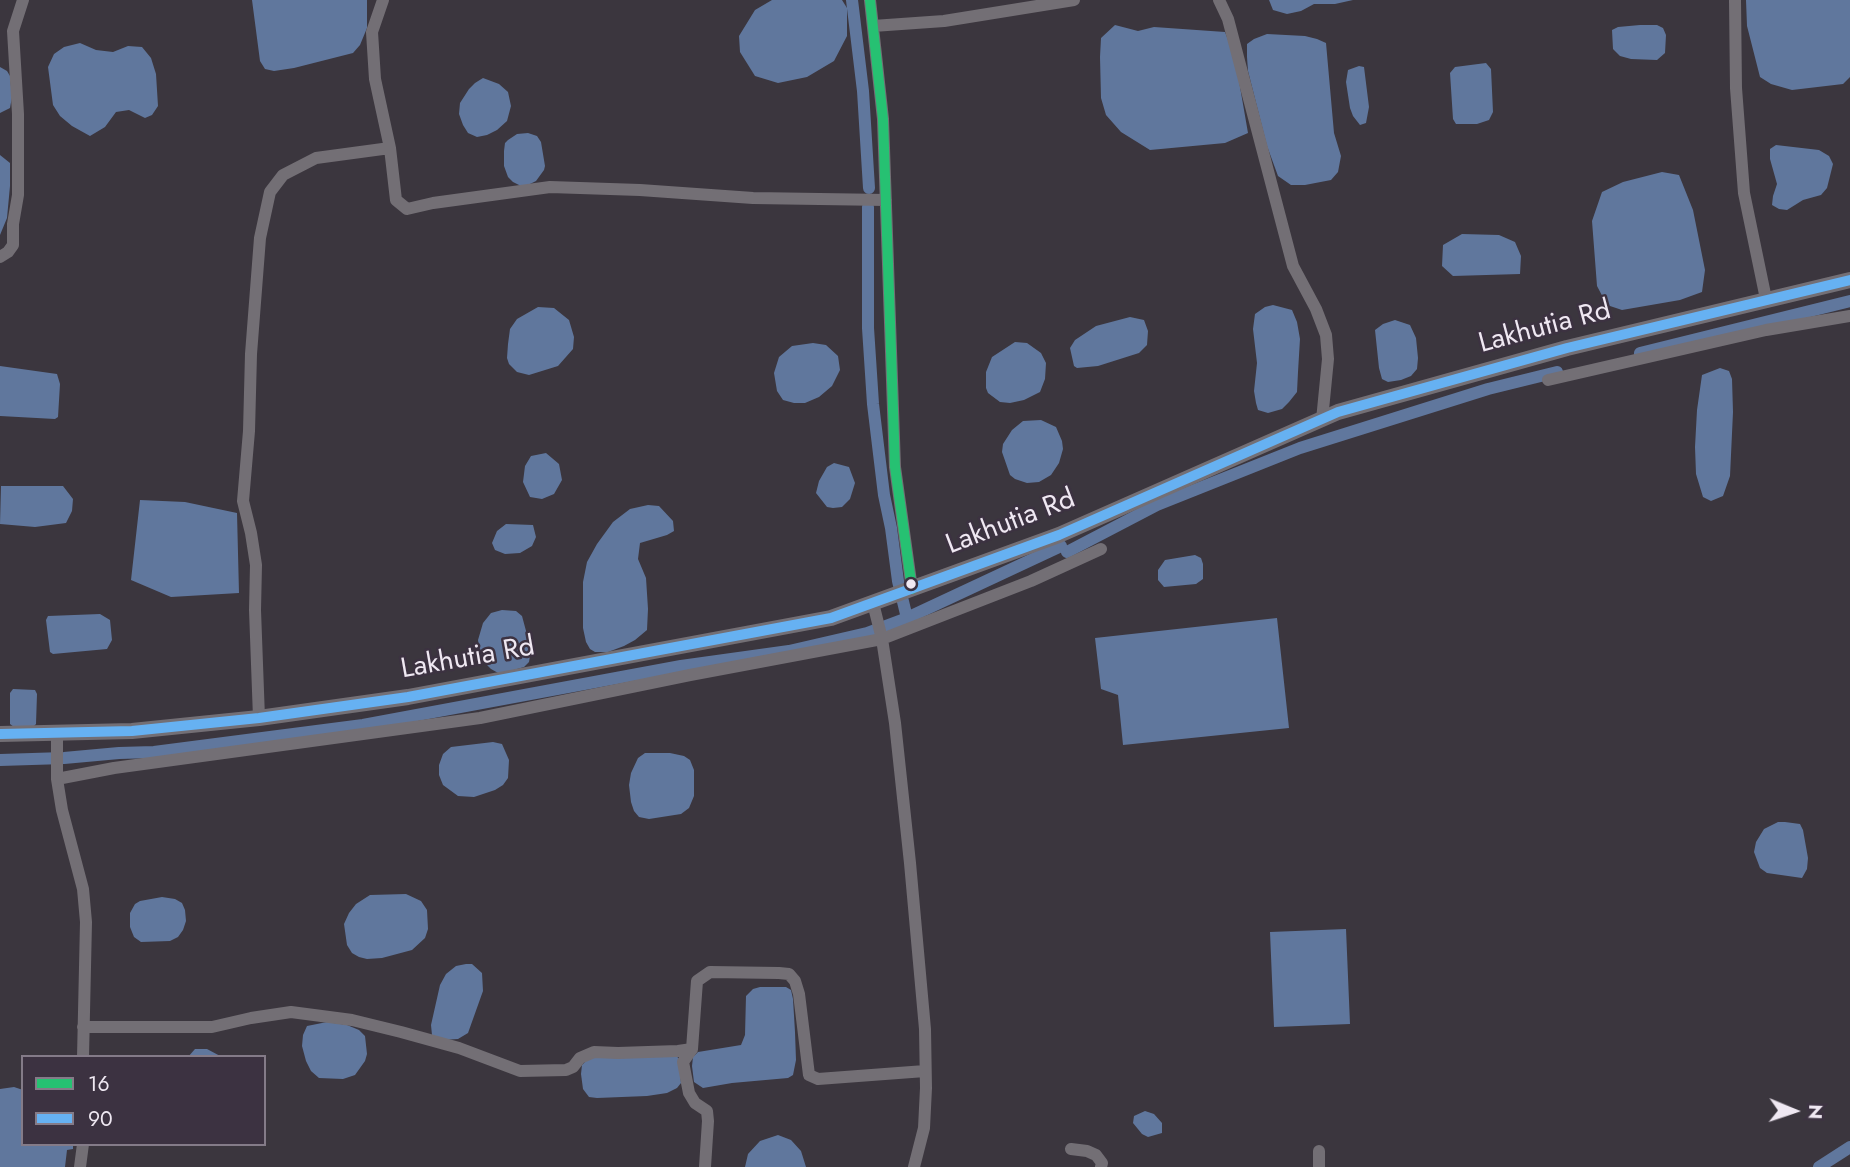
<!DOCTYPE html>
<html>
<head>
<meta charset="utf-8">
<style>
	body { margin:0 }
	#map { position:relative; width:1850px; height:1167px; overflow:hidden; background:#3b363e; font-family:Jost,sans-serif }
	canvas { display:block }
	.legend { position:absolute; left:21px; top:1055px; width:245px; height:91px; box-sizing:border-box; background:#3c3241; border:2px solid #847b88; margin:0; padding:9px 12px; list-style:none; font-size:21px; color:#efe8f2 }
	.legend li { display:flex; align-items:center; gap:14px; height:35px }
	.legend b { width:35px; border:2px solid #847b88 }
	.north { position:absolute; left:1759px; top:1076px; width:70px; height:70px; -webkit-text-stroke:5px #3c3241; paint-order:stroke; rotate:92deg; font-size:19px; font-weight:700; line-height:28px; text-align:center; color:#efe8f2 }
	.north::after { content:''; display:block; margin:auto; width:24px; height:32px; background:#efe8f2; clip-path:polygon(50% 0,100% 100%,50% 72%,0 100%) }
</style>
</head>
<body>
<div id="map">
<canvas width="1850" height="1167"></canvas>
<ul class="legend">
<li><b style="height:9px;background:#26c172"></b>16</li>
<li><b style="height:9px;background:#66b1f2"></b>90</li>
</ul>
<div class="north">N</div>
</div>
<script>
const ctx = document.querySelector('canvas').getContext('2d');
ctx.lineJoin = 'round';
function paint(path, color) { ctx.fillStyle = color; ctx.fill(path, 'evenodd'); }
const shape = rows => new Path2D(rows.map(r => 'M' + r).join(''));
function trace(path, color, width, dash) { ctx.strokeStyle = color; ctx.lineWidth = width; ctx.lineCap = dash ? 'butt' : 'round'; ctx.setLineDash(dash || []); ctx.stroke(path); }
function write(font, color, halo, rows, align = 'center') {
  ctx.font = font + ' Jost,sans-serif'; ctx.lineWidth = 5; ctx.setLineDash([]); ctx.textBaseline = 'middle'; ctx.strokeStyle = halo; ctx.fillStyle = color; for (const [text, x, y, turn = 0] of rows) {
    ctx.save(); ctx.translate(x, y); ctx.rotate((+turn || 0) * Math.PI / 180); ctx.textAlign = isNaN(turn) ? turn : align; if (halo) ctx.strokeText(text, 0, 0); ctx.fillText(text, 0, 0); ctx.restore();
  }
}
paint(shape([
	[252,0,367,0,367,28,360,45,353,53,294,68,274,71,265,69,260,61],
	[772,0,842,0,847,8,847,36,834,61,807,77,778,83,755,76,740,52,739,36,755,10],
	[1269,0,1353,0,1335,4,1314,4,1301,11,1287,14,1273,10],
	[1746,0,1850,0,1850,77,1843,84,1792,90,1771,84,1760,77,1747,26],
	[1115,25,1138,31,1154,27,1225,32,1235,58,1248,133,1225,143,1150,150,1121,132,1106,115,1101,98,1100,57,1101,38],
	[1640,25,1657,25,1663,28,1666,35,1665,53,1657,60,1631,59,1620,56,1613,49,1612,30,1618,27],
	[1267,34,1305,36,1317,39,1326,43,1334,133,1341,156,1338,172,1331,180,1305,185,1291,185,1278,176,1267,146,1248,71,1247,57,1247,44,1254,39],
	[80,43,96,50,113,52,128,46,142,47,151,58,156,74,158,106,152,115,145,118,129,110,116,112,105,127,90,136,72,126,60,116,53,105,48,67,54,54,64,47],
	[1486,63,1491,69,1493,112,1489,120,1477,124,1456,124,1453,119,1450,73,1455,67],
	[1359,66,1364,67,1369,107,1366,123,1360,125,1353,116,1350,108,1346,82,1348,70],
	[0,67,7,71,10,76,12,97,10,108,0,113],
	[483,78,499,84,508,92,511,106,507,121,497,130,487,135,477,137,468,133,463,125,459,114,460,103,469,89,475,83],
	[528,133,537,136,541,142,545,166,544,170,536,181,528,185,521,186,513,182,508,177,504,166,504,151,505,143,508,140,517,134],
	[1776,145,1819,150,1829,156,1833,164,1827,188,1821,195,1803,200,1787,210,1779,209,1772,205,1773,196,1777,184,1770,159,1770,149],
	[0,155,10,163,10,186,7,218,0,235],
	[1662,172,1679,175,1693,210,1705,270,1702,292,1680,300,1622,310,1607,305,1597,286,1592,221,1602,192,1623,182],
	[1462,234,1499,235,1515,242,1521,256,1520,274,1453,276,1442,266,1443,245],
	[1273,305,1292,310,1297,322,1300,339,1298,372,1297,392,1289,402,1282,409,1268,413,1258,410,1256,403,1254,391,1257,363,1253,329,1255,314,1265,307],
	[538,307,554,308,569,320,574,337,573,349,558,366,529,375,517,372,509,364,507,358,508,344,510,329,517,319],
	[1130,317,1144,320,1148,331,1147,345,1139,353,1098,366,1077,368,1074,366,1070,348,1075,340,1096,326],
	[1395,320,1410,325,1416,338,1418,358,1417,369,1411,376,1401,380,1388,382,1382,379,1379,368,1375,330,1383,324],
	[1015,342,1027,343,1041,353,1046,363,1045,379,1040,392,1024,400,1010,403,1000,402,988,393,986,388,986,372,992,357],
	[813,343,826,345,838,356,840,370,832,386,819,397,805,403,794,403,783,400,777,391,774,373,779,357,792,346],
	[0,366,57,374,60,384,58,417,55,419,0,416],
	[1720,368,1729,371,1732,379,1733,412,1730,476,1723,496,1711,501,1703,497,1696,474,1695,447,1697,410,1702,375],
	[1041,420,1056,427,1062,441,1063,449,1059,463,1051,475,1039,482,1027,483,1015,479,1010,475,1002,452,1003,444,1012,430,1023,421],
	[546,453,559,464,562,480,554,494,542,499,530,497,523,482,525,466,531,456],
	[834,463,849,467,855,483,850,499,842,507,833,508,827,507,816,493,819,481,827,467],
	[1,486,63,486,73,499,72,511,66,523,35,527,0,524],
	[140,500,185,502,237,513,239,593,171,597,131,580],
	[648,505,659,506,673,521,674,531,667,535,640,543,638,559,646,578,648,609,647,630,635,640,624,646,608,652,595,652,590,649,586,642,583,628,583,582,587,562,597,544,613,522,630,509],
	[506,524,533,525,536,537,532,546,520,553,505,554,495,550,492,543,497,531],
	[1195,555,1201,558,1203,564,1203,579,1196,584,1164,587,1158,580,1158,570,1165,560],
	[502,610,516,611,522,616,529,642,530,656,529,662,524,667,500,674,491,669,485,663,479,647,478,640,483,623,491,613],
	[100,614,110,620,112,640,107,649,53,654,50,652,46,620,48,616],
	[1277,618,1289,728,1123,745,1118,695,1101,689,1095,638],
	[13,689,35,690,37,694,36,724,34,726,14,727,10,724,10,693],
	[493,742,502,744,509,760,508,778,503,785,495,790,474,797,458,796,443,785,439,775,439,765,443,754,451,747],
	[645,753,670,753,684,756,690,760,694,770,694,796,689,808,681,814,649,819,639,817,634,811,631,802,629,785,631,773,638,758],
	[1778,822,1785,822,1800,824,1803,830,1808,858,1807,869,1802,878,1767,873,1760,868,1754,852,1756,842,1764,829],
	[406,894,421,901,427,910,428,929,425,938,412,950,382,958,367,959,359,957,352,953,347,945,344,924,349,913,356,904,370,895],
	[162,897,175,899,182,903,185,910,186,921,183,930,178,937,170,941,141,942,134,937,130,927,130,913,135,904,140,901],
	[1346,929,1350,1024,1274,1027,1270,932],
	[466,964,472,964,482,973,483,991,468,1033,458,1039,442,1040,432,1035,431,1025,440,985,446,974,456,966],
	[760,987,786,987,791,990,793,999,795,1032,796,1060,793,1075,788,1078,732,1083,703,1088,694,1082,692,1066,693,1057,698,1052,741,1045,745,1035,746,996,753,989],
	[327,1022,347,1025,359,1030,365,1036,367,1054,365,1061,355,1075,343,1079,319,1078,311,1071,306,1061,302,1046,303,1035,307,1026],
	[195,1049,207,1049,222,1057,188,1057],
	[675,1054,679,1059,681,1083,677,1088,667,1093,647,1096,597,1098,589,1097,583,1089,581,1074,582,1065,590,1057],
	[14,1087,23,1090,23,1144,73,1144,73,1149,67,1150,65,1167,0,1167,0,1089],
	[1145,1111,1154,1114,1162,1123,1162,1133,1148,1137,1142,1134,1133,1123,1134,1116],
	[778,1135,791,1140,801,1151,806,1167,745,1167,748,1154,760,1141]
]), '#60779d');
trace(shape([
	[852,0,863,91,869,188],
	[868,207,868,328,873,404,884,495,891,528,898,581,907,618],
	[1640,353,1850,301],
	[1067,552,1157,505,1300,448,1488,389,1557,372],
	[0,760,64,758,119,753,154,752,363,725,681,666,789,651,867,633,907,618,1061,546],
	[1819,1167,1850,1147]
]), '#60779d', 12);
trace(shape([
	[383,0,372,32,375,79,390,148,396,200,407,209,433,203,550,187,640,190,753,198,886,200],
	[870,0,883,119,895,467,912,589],
	[1219,0,1228,19,1293,266,1316,309,1326,335,1328,359,1322,420],
	[1735,0,1736,88,1744,193,1766,299],
	[873,26,944,21,1074,0],
	[0,257,8,252,13,245,13,224,18,195,18,114,13,31,23,0],
	[1548,380,1766,330,1850,316],
	[873,603,882,639,895,723,910,863,925,1029,926,1088,924,1128,914,1167],
	[259,718,255,610,256,565,251,533,243,501,249,431,251,354,260,238,270,192,283,175,316,158,390,148],
	[57,732,57,779,62,810,83,889,86,922,83,1057],
	[57,779,114,768,480,718,690,675,882,639,1031,581,1101,549],
	[83,1027,212,1027,251,1018,291,1012,352,1020,401,1032,459,1048,520,1071,566,1070,573,1067,580,1058,594,1052,618,1053,678,1051,692,1049,697,981,710,972,779,973,789,974,795,981,799,994,809,1075,818,1079,925,1071],
	[692,1049,683,1062,689,1093,695,1103,707,1111,708,1121,705,1167],
	[1071,1149,1087,1151,1096,1155,1102,1163,1101,1167],
	[1319,1151,1319,1167],
	[80,1167,83,1144]
]), '#736f75', 12);
trace(shape([
	[0,734,132,731,259,718,408,697,831,618,1059,535,1338,412,1567,348,1850,280]
]), '#736f75', 16);
trace(shape([
	[870,0,883,119,895,467,912,589]
]), '#26c172', 10);
trace(shape([
	[0,734,132,731,259,718,408,697,831,618,1059,535,1338,412,1567,348,1850,280]
]), '#66b1f2', 10);
for (const [x, y, r, color] of [
	[911,584,6,"#efe8f2"]
]) { const dot = new Path2D(); dot.arc(x, y, r, 0, 2 * Math.PI); ctx.fillStyle = color; ctx.fill(dot); trace(dot, '#3c3241', 2.5); }
write('28px', '#efe8f2', '#3c3241', [
	["Lakhutia Rd",1545,328,-15],
	["Lakhutia Rd",1011,523,-21],
	["Lakhutia Rd",468,659,-10]
]);
</script>
</body>
</html>
